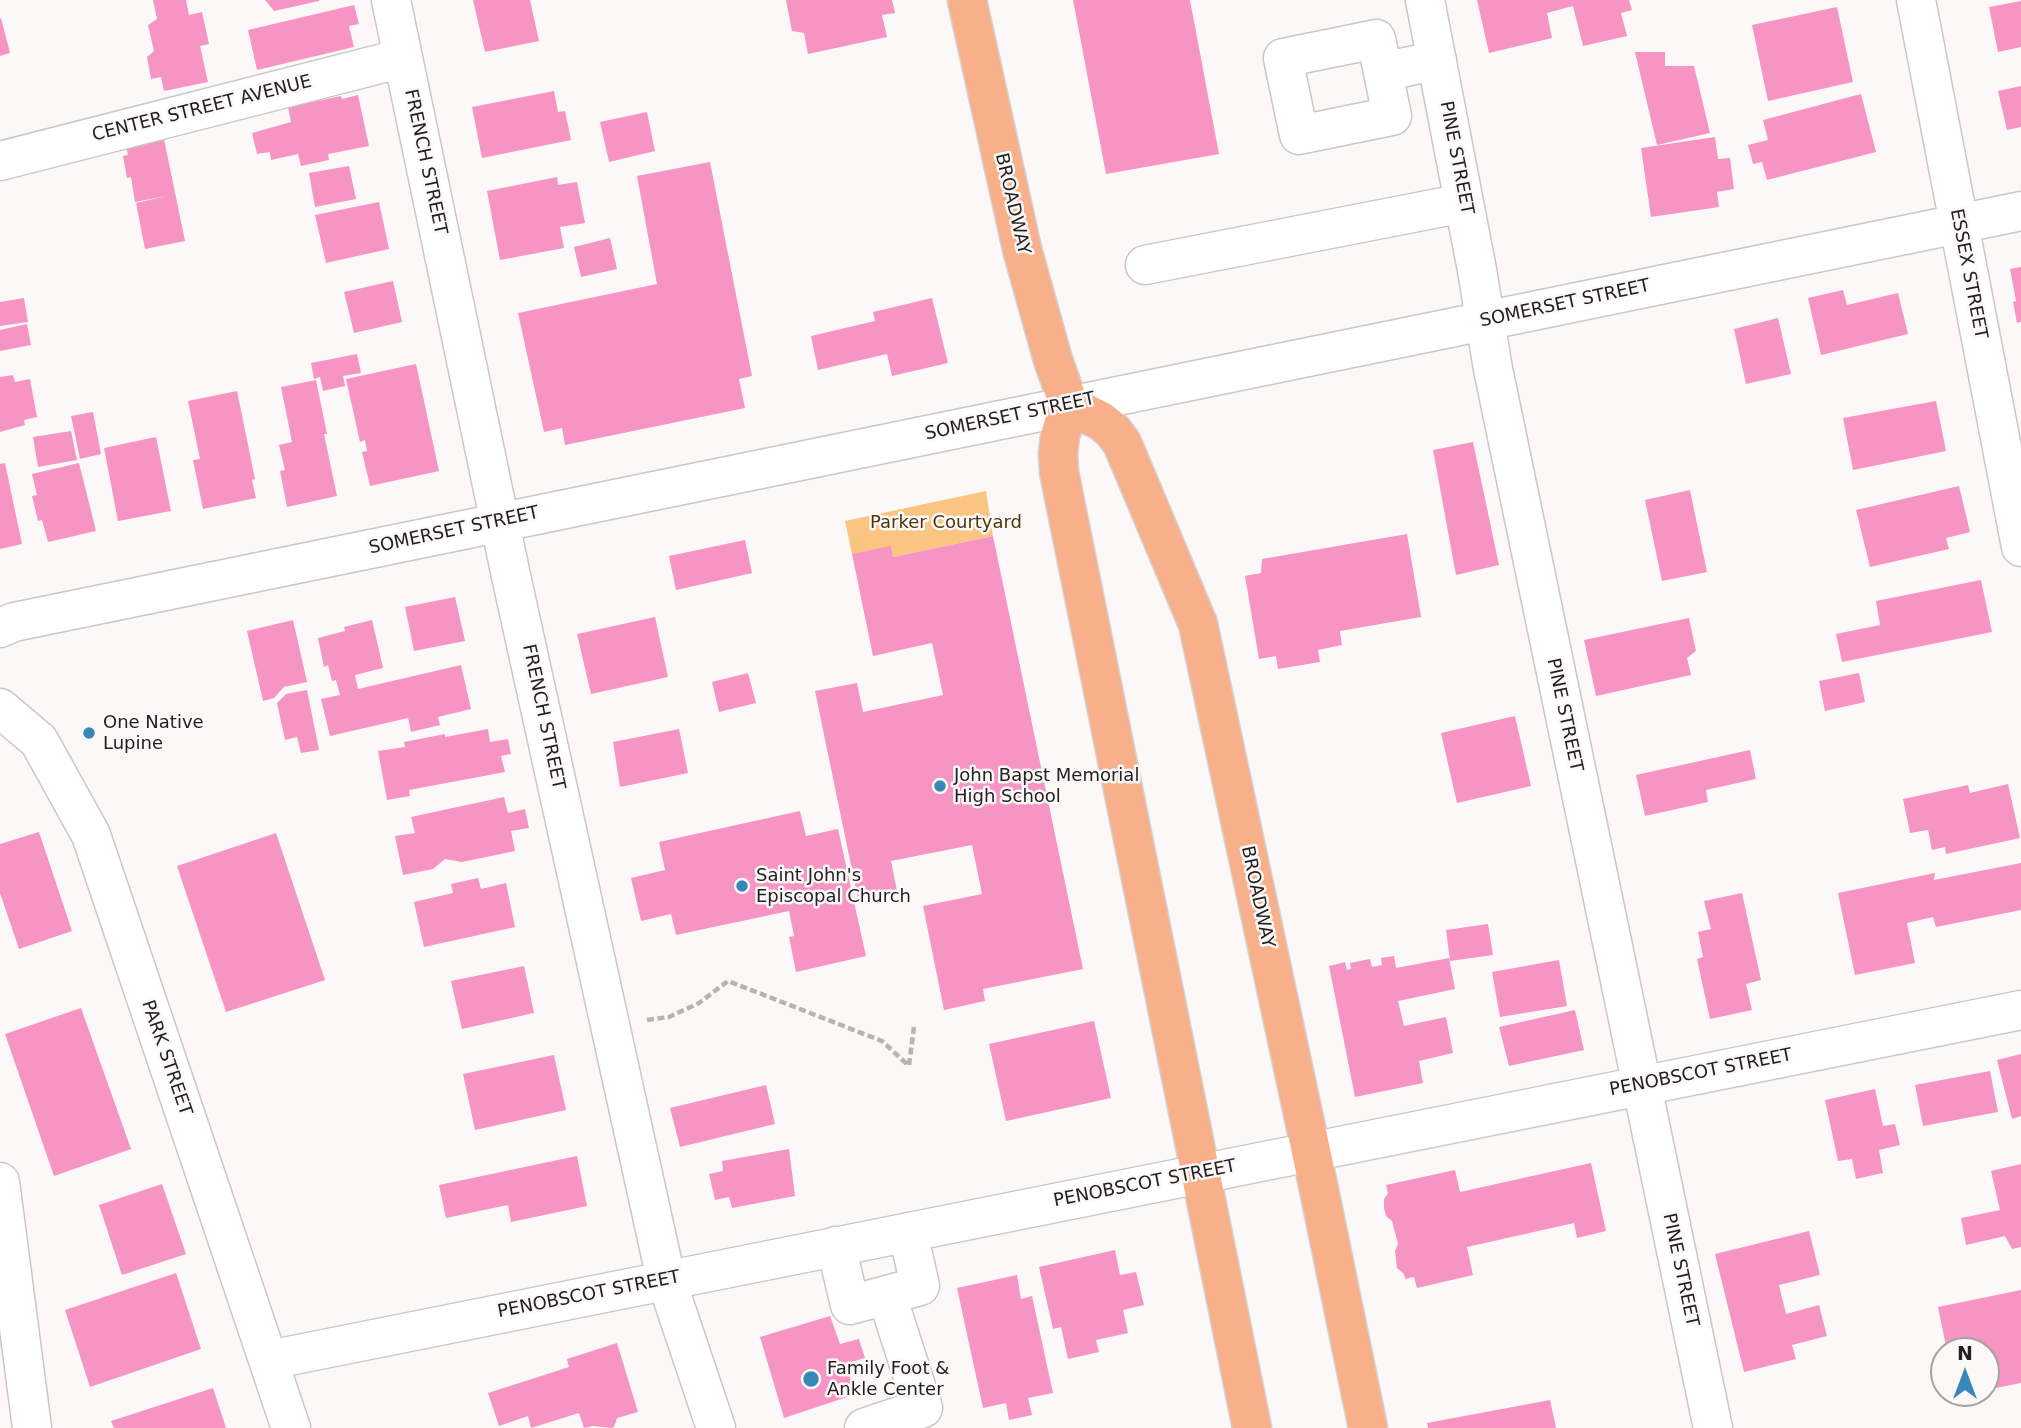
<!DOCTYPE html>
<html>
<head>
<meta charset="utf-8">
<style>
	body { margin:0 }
	#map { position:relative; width:2021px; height:1428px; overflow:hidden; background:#fcf8f8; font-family:"DejaVu Sans",sans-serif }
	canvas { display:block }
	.north { position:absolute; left:1930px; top:1337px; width:70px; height:70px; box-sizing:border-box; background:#fcf8f8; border:2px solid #a5a2a2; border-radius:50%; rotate:0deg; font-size:19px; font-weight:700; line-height:28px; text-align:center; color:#222121 }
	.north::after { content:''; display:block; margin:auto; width:24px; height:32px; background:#3688b9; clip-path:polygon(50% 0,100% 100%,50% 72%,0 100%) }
</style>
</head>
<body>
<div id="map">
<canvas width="2021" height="1428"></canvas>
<div class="north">N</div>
</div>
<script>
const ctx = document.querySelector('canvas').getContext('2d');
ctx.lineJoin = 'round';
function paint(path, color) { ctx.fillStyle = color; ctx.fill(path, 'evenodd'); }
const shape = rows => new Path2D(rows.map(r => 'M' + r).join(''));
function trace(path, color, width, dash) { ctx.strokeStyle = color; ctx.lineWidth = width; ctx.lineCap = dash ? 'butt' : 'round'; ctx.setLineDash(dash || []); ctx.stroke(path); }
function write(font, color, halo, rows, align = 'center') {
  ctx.font = font + ' "DejaVu Sans",sans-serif'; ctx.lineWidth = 5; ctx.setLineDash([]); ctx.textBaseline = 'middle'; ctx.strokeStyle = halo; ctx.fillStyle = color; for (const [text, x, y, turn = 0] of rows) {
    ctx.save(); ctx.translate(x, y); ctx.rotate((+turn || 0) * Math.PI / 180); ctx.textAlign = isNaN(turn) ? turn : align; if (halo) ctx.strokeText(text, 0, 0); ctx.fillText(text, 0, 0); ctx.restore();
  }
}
paint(shape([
	[986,491,993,536,893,557,891,547,852,554,845,521]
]), '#f9c580');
paint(shape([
	[153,0,186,0,189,15,202,12,209,44,200,46,208,82,164,91,161,77,151,79,147,57,154,51,148,25,157,19],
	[265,0,319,0,319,1,274,11],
	[473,0,530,0,539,41,485,52],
	[786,0,892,0,895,13,882,15,887,37,808,54,804,33,792,31],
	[1073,0,1190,0,1219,154,1106,174],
	[1477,0,1629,0,1632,10,1621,13,1627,36,1583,46,1573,6,1547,13,1552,38,1489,53],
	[2021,1,2021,47,1998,52,1989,7],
	[354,5,359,24,349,26,354,47,257,70,248,30],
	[1837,7,1853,82,1768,101,1752,25],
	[1,18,10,53,0,56,0,19],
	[1635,52,1665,52,1665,66,1694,66,1710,133,1657,145],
	[2021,86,2021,127,2007,130,1998,91],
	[554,91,558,112,565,111,571,140,482,158,472,107],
	[1861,94,1876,152,1767,180,1762,162,1753,164,1748,145,1768,140,1763,120],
	[358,95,369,146,328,154,329,160,301,166,298,154,271,160,270,152,257,154,252,133,291,122,288,107,341,96,342,99],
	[647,112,655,151,609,162,600,122],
	[1715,137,1718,159,1730,158,1734,189,1717,192,1719,207,1651,217,1641,148],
	[164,139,185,241,145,249,136,203,167,196,135,202,131,177,127,178,123,156,128,155,126,146],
	[710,162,752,376,739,379,745,408,565,445,562,428,544,432,518,313,657,284,637,176],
	[349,166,356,199,315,207,309,173],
	[557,177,558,185,577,182,585,223,560,227,564,248,500,260,487,191],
	[379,202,389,249,326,263,315,215],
	[610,238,617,269,581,277,574,247],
	[2021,267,2021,322,2017,323,2013,302,2016,301,2010,269],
	[393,281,402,322,354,333,344,292],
	[1843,290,1847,305,1898,293,1908,334,1821,355,1808,298],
	[24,298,28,322,0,326,0,302],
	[932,298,948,363,892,376,887,354,818,370,811,336,875,321,873,312],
	[1778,318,1791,374,1746,384,1734,329],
	[27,324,31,345,0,351,0,330],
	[357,354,361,373,343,376,345,386,323,391,320,377,314,379,311,363],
	[416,364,439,471,370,486,362,452,367,451,365,440,360,442,346,379],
	[13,375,15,382,30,379,37,417,24,420,25,425,0,432,0,377],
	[316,380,327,434,324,434,337,496,287,507,280,471,285,470,279,445,292,442,281,387],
	[237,391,255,479,252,480,256,498,203,509,193,460,200,459,188,401],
	[1936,401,1946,451,1853,470,1843,418],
	[93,412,101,454,80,459,71,416],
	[71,431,77,460,38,467,33,437],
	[156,437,171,511,118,521,104,448],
	[1473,442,1499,565,1456,575,1433,450],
	[5,463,22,544,0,549,0,464],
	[79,463,96,531,48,542,42,520,38,521,32,496,37,495,32,474],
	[1959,486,1970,532,1946,538,1949,549,1870,567,1856,510],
	[1690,490,1707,572,1662,581,1645,500],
	[1407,534,1421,617,1340,631,1342,645,1318,650,1320,662,1278,669,1276,656,1259,659,1245,576,1261,573,1262,559],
	[993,536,1083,969,983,989,985,1001,944,1010,923,906,982,894,972,845,891,861,897,891,858,899,815,691,857,683,863,712,943,695,932,643,873,656,852,554,891,546,893,557],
	[745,540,752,573,676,590,669,556],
	[1981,580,1992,632,1842,662,1836,634,1880,625,1876,601],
	[455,597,465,641,414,651,405,607],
	[655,617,668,677,591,694,577,634],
	[1689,618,1696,651,1687,658,1691,675,1596,696,1584,640],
	[293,620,307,682,284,687,274,698,263,701,247,631],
	[372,620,383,668,355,675,358,689,461,665,471,709,438,717,440,725,411,732,408,718,330,736,321,699,340,695,336,680,332,681,328,665,324,667,318,638,345,631,344,627],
	[748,673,756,703,719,712,712,682],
	[1859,673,1865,702,1825,711,1819,681],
	[307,690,319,750,301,753,297,737,285,740,277,703,286,694],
	[1515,716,1531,786,1457,803,1441,733],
	[488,729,490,742,508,739,511,754,501,756,505,772,409,790,410,796,387,800,378,751,405,747,404,742,445,734,445,737],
	[679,729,688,773,620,787,613,742],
	[1750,750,1756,779,1706,790,1708,802,1645,816,1636,775],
	[2008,784,2020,838,1946,854,1945,847,1932,850,1928,830,1910,833,1903,799,1968,785,1970,793],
	[504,797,508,813,525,809,529,828,511,831,515,851,462,862,445,859,433,869,403,875,395,836,415,833,411,817],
	[800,811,806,836,838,829,866,956,796,972,789,937,794,936,789,911,676,935,671,914,641,921,631,878,665,870,659,842],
	[39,832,72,931,19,949,0,893,0,844],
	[276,833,325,980,226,1012,177,866],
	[2021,863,2021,910,1936,927,1933,917,1907,923,1915,963,1855,975,1838,893,1935,873,1934,880],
	[478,878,481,889,506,883,515,927,424,947,414,902,453,893,451,884],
	[1742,893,1761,980,1746,984,1752,1010,1710,1019,1697,959,1703,957,1698,932,1711,929,1704,901],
	[1488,924,1493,955,1450,961,1446,930],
	[1394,956,1396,968,1449,958,1455,989,1398,1001,1404,1026,1446,1017,1453,1053,1419,1061,1423,1083,1355,1097,1329,966,1345,962,1347,970,1351,969,1350,963,1370,959,1372,967,1382,965,1381,958],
	[1559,960,1567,1006,1500,1017,1492,972],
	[524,966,534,1013,462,1029,451,981],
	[81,1008,131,1149,54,1176,5,1034],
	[1575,1010,1584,1050,1509,1066,1499,1027],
	[1094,1021,1111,1098,1006,1121,989,1044],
	[2021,1054,2021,1116,2012,1119,1997,1060],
	[554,1055,566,1110,475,1130,463,1074],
	[1990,1071,1998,1112,1923,1126,1915,1085],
	[766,1085,775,1124,680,1147,670,1108],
	[1875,1089,1883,1126,1895,1124,1900,1145,1879,1150,1883,1173,1856,1179,1852,1159,1838,1161,1825,1100],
	[789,1149,795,1196,732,1208,729,1197,715,1200,709,1174,723,1171,722,1161],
	[577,1156,587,1206,511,1222,508,1205,446,1218,439,1185],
	[1591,1163,1606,1231,1577,1238,1574,1223,1467,1247,1473,1275,1417,1288,1414,1277,1405,1279,1404,1274,1397,1268,1395,1251,1398,1244,1392,1221,1386,1216,1384,1208,1384,1199,1388,1193,1386,1185,1455,1170,1460,1192],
	[2021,1164,2021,1247,2012,1249,2005,1236,1966,1245,1961,1218,2000,1210,1991,1171],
	[162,1184,186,1254,122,1275,99,1205],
	[1809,1231,1820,1275,1779,1285,1786,1314,1819,1305,1827,1336,1792,1345,1796,1359,1744,1372,1715,1254],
	[1115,1250,1120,1275,1136,1272,1144,1305,1123,1310,1128,1333,1096,1340,1099,1352,1068,1359,1061,1327,1053,1329,1039,1267],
	[176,1273,201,1349,90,1387,65,1310],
	[1017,1275,1021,1299,1032,1296,1053,1393,1028,1398,1032,1415,1009,1420,1006,1403,983,1408,957,1288],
	[2021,1290,2021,1383,1986,1390,1986,1351,1947,1351,1938,1307],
	[830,1316,840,1344,859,1339,865,1358,845,1364,856,1394,784,1418,760,1337],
	[617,1343,638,1412,617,1418,614,1427,611,1428,593,1426,584,1428,579,1413,531,1428,528,1416,499,1426,488,1393,569,1367,567,1359],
	[213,1388,226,1428,114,1428,111,1421],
	[1550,1400,1556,1428,1428,1428,1427,1423]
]), '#f695c4');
const minor = shape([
	[391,0,511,576,666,1279,716,1428],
	[1425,0,1477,270,1493,369,1713,1428],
	[1916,0,2021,547],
	[1383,72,1376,39,1283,58,1299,135,1392,116,1383,72,1437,60],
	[0,161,403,58],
	[1145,265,1464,203],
	[0,628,14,622,2021,211],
	[0,708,39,741,91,835,291,1428],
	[0,1182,32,1428],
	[836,1246,850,1305,920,1286,908,1232],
	[269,1360,2021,1010],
	[864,1428,923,1408,887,1296]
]);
const major = shape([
	[967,0,1022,249,1053,360,1069,405,1060,436,1058,453,1059,472,1252,1428],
	[1069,405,1101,421,1113,431,1122,443,1198,624,1311,1151,1368,1428]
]);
trace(minor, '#cbc7c7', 41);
trace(major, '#d3d3d3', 41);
trace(shape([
	[647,1020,669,1017,699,1003,728,981,882,1041,909,1066],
	[909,1065,914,1027]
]), '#b6b3b3', 4.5, [7, 3.5]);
trace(minor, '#fff', 38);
trace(major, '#f8b08b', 38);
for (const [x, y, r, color] of [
	[89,733,7,"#3688b9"],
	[940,786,7,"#3688b9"],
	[742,886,7,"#3688b9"],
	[811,1379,9,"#3688b9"]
]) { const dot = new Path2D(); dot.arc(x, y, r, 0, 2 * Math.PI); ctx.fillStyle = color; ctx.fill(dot); trace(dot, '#fcf8f8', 2.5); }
write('18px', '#222121', '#fcf8f8', [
	["CENTER STREET AVENUE",202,109,-14],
	["PINE STREET",1456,158,79],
	["FRENCH STREET",425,162,78],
	["BROADWAY",1012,204,77],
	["ESSEX STREET",1968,274,79],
	["SOMERSET STREET",1565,304,-12],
	["SOMERSET STREET",1010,417,-12],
	["SOMERSET STREET",454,531,-12],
	["PINE STREET",1564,715,78],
	["FRENCH STREET",543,717,78],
	["BROADWAY",1257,897,78],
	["PARK STREET",166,1058,71],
	["PENOBSCOT STREET",1701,1073,-11],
	["PENOBSCOT STREET",1145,1184,-11],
	["PINE STREET",1680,1270,78],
	["PENOBSCOT STREET",589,1295,-11]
]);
write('18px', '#4e350e', '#fcf8f8', [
	["Parker Courtyard",946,523]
]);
write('18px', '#222121', '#fcf8f8', [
	["One Native",103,723],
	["Lupine",103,744],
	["John Bapst Memorial",954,776],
	["High School",954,797],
	["Saint John's",756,876],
	["Episcopal Church",756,897],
	["Family Foot &",827,1369],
	["Ankle Center",827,1390]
], 'left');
</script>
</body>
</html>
